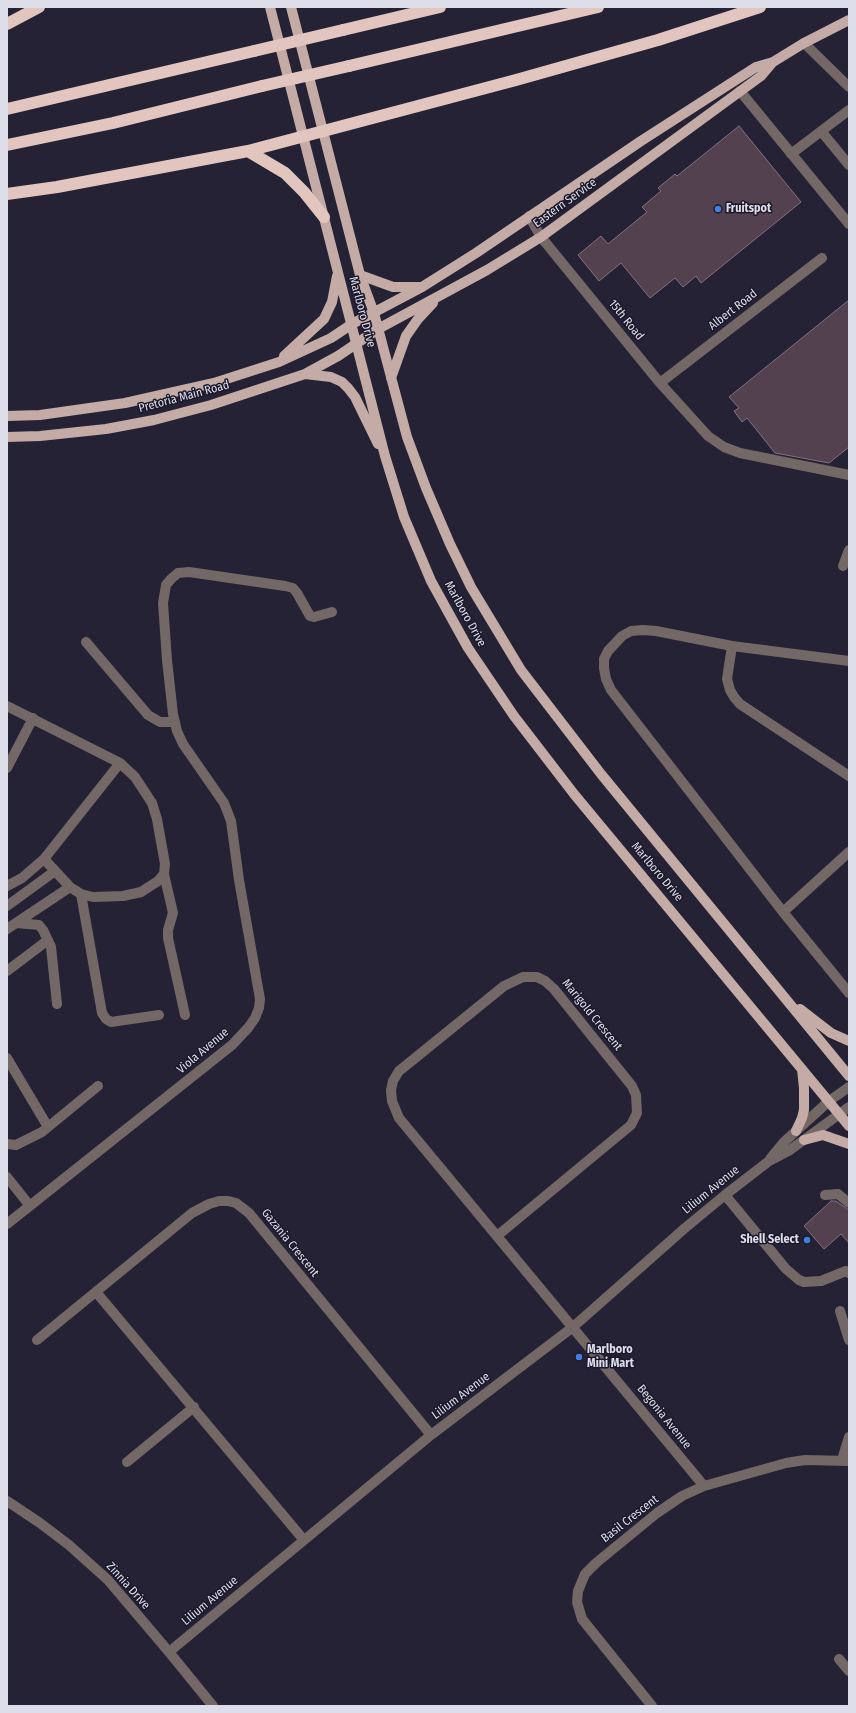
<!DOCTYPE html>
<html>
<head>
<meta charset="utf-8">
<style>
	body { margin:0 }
	#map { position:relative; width:856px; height:1713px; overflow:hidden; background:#252235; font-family:"Fira Sans Condensed",sans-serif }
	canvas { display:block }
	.frame { position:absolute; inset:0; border:8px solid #deddea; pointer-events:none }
</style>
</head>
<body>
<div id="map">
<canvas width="856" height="1713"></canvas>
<div class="frame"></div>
</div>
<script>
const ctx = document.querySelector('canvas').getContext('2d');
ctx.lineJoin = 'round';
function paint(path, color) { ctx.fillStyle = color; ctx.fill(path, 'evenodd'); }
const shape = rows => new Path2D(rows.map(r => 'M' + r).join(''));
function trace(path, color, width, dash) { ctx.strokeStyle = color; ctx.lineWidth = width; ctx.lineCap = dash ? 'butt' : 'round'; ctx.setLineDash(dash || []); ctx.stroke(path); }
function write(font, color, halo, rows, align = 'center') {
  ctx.font = font + ' "Fira Sans Condensed",sans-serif'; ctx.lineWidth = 3; ctx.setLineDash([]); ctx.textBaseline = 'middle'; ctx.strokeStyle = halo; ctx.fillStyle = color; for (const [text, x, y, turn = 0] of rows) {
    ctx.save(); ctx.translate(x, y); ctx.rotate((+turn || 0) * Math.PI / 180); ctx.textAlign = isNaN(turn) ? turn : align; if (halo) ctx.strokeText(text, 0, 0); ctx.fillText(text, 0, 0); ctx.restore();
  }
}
const building = shape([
	[739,126,801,202,701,283,696,276,683,287,675,278,650,298,621,263,599,281,578,255,601,236,608,244,647,212,642,207,661,191,658,188,675,174,677,176,739,126],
	[849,300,849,447,829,463,775,453,747,418,742,422,734,411,739,408,729,397,849,300],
	[831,1201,836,1201,849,1210,849,1243,841,1234,824,1249,804,1226,831,1201]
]);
paint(building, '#534150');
trace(building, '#847081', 1);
trace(shape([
	[804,43,849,87],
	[740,91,849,224],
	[821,131,849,165],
	[791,154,849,110],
	[529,216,541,237,660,383,708,436,724,447,740,453,849,475],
	[660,383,822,258],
	[843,566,849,550],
	[86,642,148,715,160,722,175,722],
	[732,646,849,661],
	[7,706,120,763,135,777,152,803,157,819,165,864,164,874,158,881,141,892,123,896,93,897,81,894,70,887,44,859],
	[7,768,33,718],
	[849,776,740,704,734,697,730,690,727,679,732,646,656,631,643,630,631,631,622,636,608,651,604,659,604,668,606,679,611,690,783,912,849,993],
	[164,874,173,913,168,930,168,938,185,1015],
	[7,886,22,878,44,859,120,763],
	[81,894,102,1013,106,1019,111,1022,159,1015],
	[7,906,55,871],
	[783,912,849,852],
	[16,923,39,925,43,930,51,947,57,1004],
	[7,929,70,887],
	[7,971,48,940],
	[7,1058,48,1127],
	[7,1144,16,1145,42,1132,98,1086],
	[770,1159,784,1142,829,1101,849,1087],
	[7,1177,30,1206],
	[725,1195,786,1269,799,1280,804,1282,821,1281,846,1271,849,1273],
	[825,1195,838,1194,849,1203],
	[7,1224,232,1045,248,1028,255,1018,259,1008,260,999,239,880,231,821,224,803,183,744,177,731,173,714,167,660,163,603,166,585,171,579,178,573,189,572,285,586,293,588,297,593,310,616,314,617,332,612],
	[497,1236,631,1125,637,1113,636,1095,632,1086,554,989,545,981,537,977,523,977,504,986,409,1063,399,1071,393,1081,391,1090,392,1101,399,1118,704,1486],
	[96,1292,303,1539],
	[840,1311,849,1340],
	[37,1340,192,1213,209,1204,219,1201,228,1201,236,1203,249,1213,431,1435],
	[842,1460,849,1437],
	[127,1462,194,1407],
	[7,1501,40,1523,69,1545,108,1580,169,1652,213,1706],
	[169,1652,431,1435,573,1327,685,1228,725,1195,769,1161,790,1150,849,1107],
	[839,1659,849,1671],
	[652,1706,582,1619,577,1602,578,1591,585,1574,596,1563,657,1513,682,1496,704,1486,786,1463,805,1460,849,1461]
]), '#746866', 10);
trace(shape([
	[270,7,385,456,404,517,431,581,468,648,514,716,574,794,849,1126],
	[291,7,360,275,374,313,407,437,426,488,450,544,471,587,521,670,601,774,849,1076],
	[360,275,393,287,420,287],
	[284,356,324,319,332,302,337,276],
	[305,374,331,377,342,382,348,388,355,397,378,444],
	[391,378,406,336,418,319,433,303],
	[7,416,40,415,125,403,214,383,279,362,331,338,352,324,422,287,476,253,641,141,756,67,773,62,804,43,849,20],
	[7,437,40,436,106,429,154,420,211,405,305,374,338,356,378,329,487,270,541,237,761,76,772,63],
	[800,1009,831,1033,849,1041],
	[796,1131,802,1118,804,1110,804,1088,802,1069],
	[804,1140,823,1135,849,1144]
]), '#c4aba6', 10);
trace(shape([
	[7,24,39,7],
	[343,30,440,7],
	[349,66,598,7],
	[7,109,254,51],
	[7,145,113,123,262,86],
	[248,151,285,173,304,192,324,217],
	[7,194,57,187,248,151,516,80,658,40,760,7]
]), '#e3c5c0', 12);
trace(shape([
	[254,51,343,30],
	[262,86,349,66]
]), '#e3c5c0', 12);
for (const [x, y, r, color] of [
	[718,209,4,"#3f7fe0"],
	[807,1240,4,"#3f7fe0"],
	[579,1357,4,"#3f7fe0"]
]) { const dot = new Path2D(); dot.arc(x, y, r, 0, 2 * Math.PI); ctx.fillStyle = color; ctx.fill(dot); trace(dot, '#1b192b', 1.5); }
write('12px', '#deddea', '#1b192b', [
	["Eastern Service",565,203,-36],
	["Albert Road",733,310,-38],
	["Marlboro Drive",362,312,75],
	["15th Road",626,320,51],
	["Pretoria Main Road",184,397,-15],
	["Marlboro Drive",465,614,61],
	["Marlboro Drive",657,872,50],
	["Marigold Crescent",592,1015,51],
	["Viola Avenue",203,1051,-40],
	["Lilium Avenue",711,1190,-39],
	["Gazania Crescent",290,1243,51],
	["Lilium Avenue",461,1396,-37],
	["Begonia Avenue",664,1417,51],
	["Basil Crescent",630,1519,-38],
	["Zinnia Drive",128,1586,48],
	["Lilium Avenue",210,1601,-40]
]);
write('bold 12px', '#deddea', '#1b192b', [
	["Fruitspot",726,209],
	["Shell Select",799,1240,"right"],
	["Marlboro",587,1350],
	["Mini Mart",587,1364]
], 'left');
</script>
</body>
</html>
